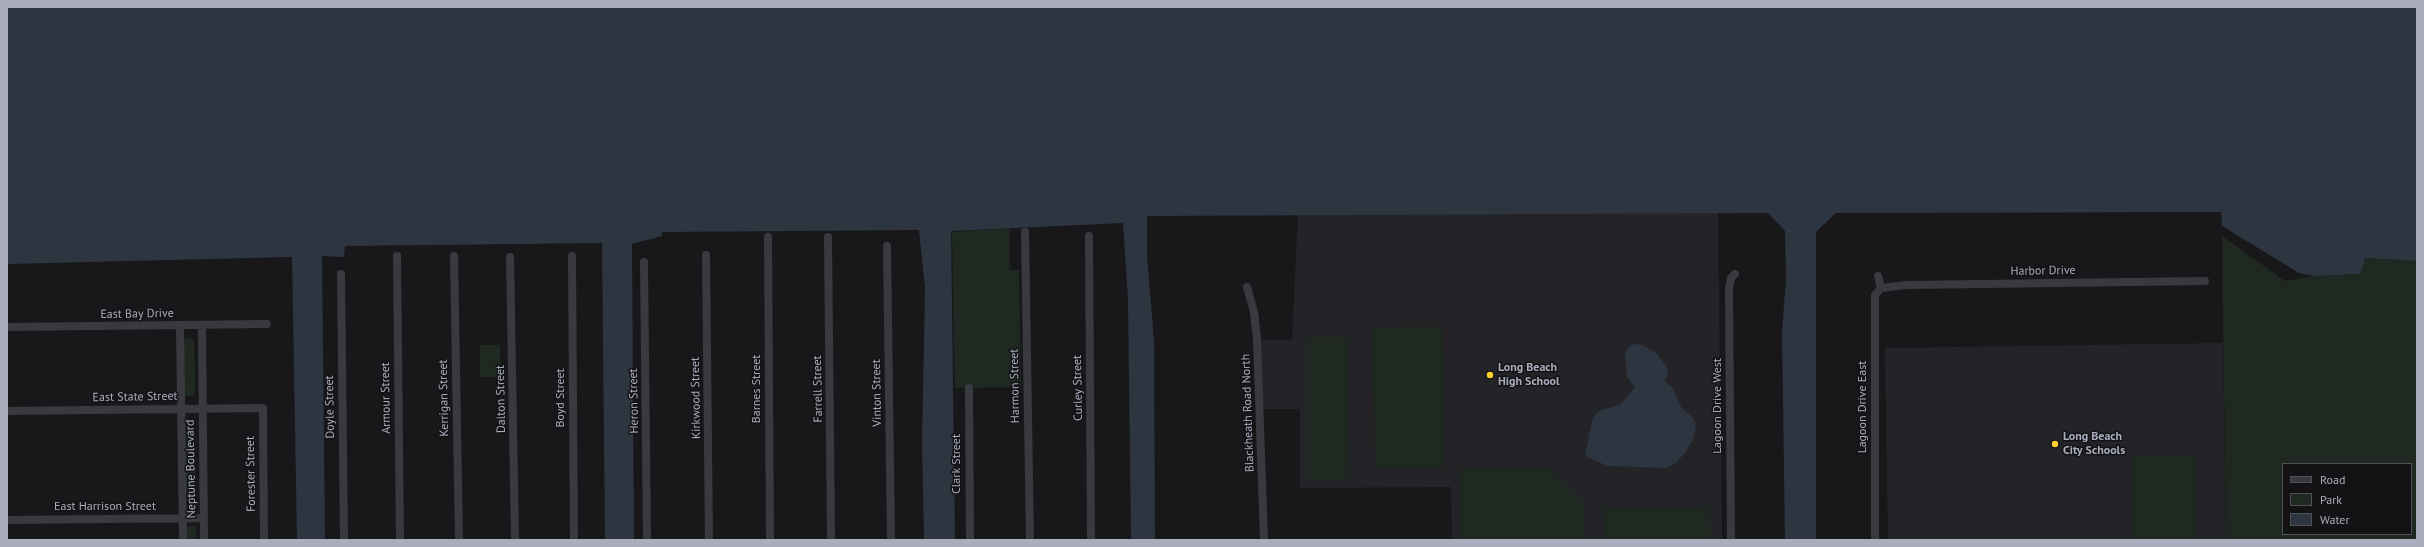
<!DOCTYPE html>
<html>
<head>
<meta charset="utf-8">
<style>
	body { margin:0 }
	#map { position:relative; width:2424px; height:547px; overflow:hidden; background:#18181b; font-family:"PT Sans",sans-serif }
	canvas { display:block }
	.frame { position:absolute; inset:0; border:8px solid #a9adbc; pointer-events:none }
	.legend { position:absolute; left:2282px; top:463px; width:130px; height:72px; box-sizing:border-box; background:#131316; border:1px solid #4f5158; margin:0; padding:5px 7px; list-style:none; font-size:12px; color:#a9adbc }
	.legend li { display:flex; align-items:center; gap:8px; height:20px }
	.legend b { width:20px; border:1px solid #4f5158 }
</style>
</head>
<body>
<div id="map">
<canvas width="2424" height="547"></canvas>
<div class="frame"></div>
<ul class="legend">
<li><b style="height:5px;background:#393940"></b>Road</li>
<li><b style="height:11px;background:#1f2922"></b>Park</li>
<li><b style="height:11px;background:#2c3540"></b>Water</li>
</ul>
</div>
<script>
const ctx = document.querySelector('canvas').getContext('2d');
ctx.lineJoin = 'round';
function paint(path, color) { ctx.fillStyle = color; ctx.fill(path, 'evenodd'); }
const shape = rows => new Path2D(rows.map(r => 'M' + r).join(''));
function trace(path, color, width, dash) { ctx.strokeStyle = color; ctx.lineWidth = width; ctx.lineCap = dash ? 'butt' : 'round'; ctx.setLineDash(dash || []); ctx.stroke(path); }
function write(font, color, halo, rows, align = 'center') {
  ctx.font = font + ' "PT Sans",sans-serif'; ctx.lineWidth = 3; ctx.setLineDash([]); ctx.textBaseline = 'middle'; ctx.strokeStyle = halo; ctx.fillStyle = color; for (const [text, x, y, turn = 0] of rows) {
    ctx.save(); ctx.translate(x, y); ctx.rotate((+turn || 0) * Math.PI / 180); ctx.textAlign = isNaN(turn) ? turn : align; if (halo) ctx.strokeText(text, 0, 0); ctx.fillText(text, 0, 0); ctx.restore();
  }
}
paint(shape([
	[1718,213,1722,540,1452,540,1451,487,1300,488,1300,409,1261,409,1259,340,1292,340,1298,214],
	[2223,343,2226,540,1888,540,1885,348]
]), '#242428');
paint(shape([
	[1009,228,1010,270,1019,270,1021,387,955,388,952,232],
	[2222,236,2285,281,2314,276,2361,274,2364,258,2417,261,2417,540,2226,540],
	[2283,464,2411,464,2411,534,2283,534],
	[1442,326,1445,468,1375,469,1372,327],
	[189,337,194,341,195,396,184,396,184,341],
	[1311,337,1344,337,1349,341,1350,481,1306,481,1306,341],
	[480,345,500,345,501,377,480,377],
	[190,425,195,430,196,490,191,495,186,490,185,430],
	[2196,455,2197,540,2133,540,2132,456],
	[1550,468,1584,501,1584,540,1460,540,1458,469],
	[1710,506,1711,540,1603,540,1602,508],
	[186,526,196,526,196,540,186,540]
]), '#1f2922');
paint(shape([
	[7,7,2417,7,2417,261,2365,258,2361,274,2314,276,2299,273,2222,226,2221,212,1836,213,1816,232,1816,540,1785,540,1782,331,1786,280,1785,231,1768,213,1147,216,1147,255,1154,342,1155,540,1131,540,1128,299,1123,223,951,231,955,540,924,540,922,442,925,288,919,230,662,232,662,236,632,244,634,540,605,540,602,243,345,246,344,257,322,256,325,540,297,540,292,257,7,264],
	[1632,344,1643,345,1657,354,1667,367,1668,375,1664,380,1673,389,1681,407,1694,419,1696,426,1693,440,1684,454,1676,463,1666,468,1608,466,1585,456,1592,420,1597,412,1621,404,1635,387,1627,377,1625,352]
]), '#2c3540');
trace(shape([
	[1025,232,1030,540],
	[1089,236,1091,540],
	[768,237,770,540],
	[828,237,831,540],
	[887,246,891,540],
	[706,255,709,540],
	[397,256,400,540],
	[454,256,459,540],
	[572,256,574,540],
	[510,257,515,540],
	[644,262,647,540],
	[341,274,344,540],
	[1247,287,1254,312,1257,339,1264,540],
	[1881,288,1907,285,2205,281],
	[180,325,183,540],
	[202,325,204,540],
	[7,327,267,324],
	[969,388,970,540],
	[7,411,263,408,264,540],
	[7,520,204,518],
	[1731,540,1729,288,1731,278,1735,274],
	[1875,540,1875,295,1881,288,1878,276]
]), '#393940', 8);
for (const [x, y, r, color] of [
	[1490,375,4,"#ffcf2c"],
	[2055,444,4,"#ffcf2c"]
]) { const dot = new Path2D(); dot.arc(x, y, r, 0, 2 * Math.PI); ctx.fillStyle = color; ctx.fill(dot); trace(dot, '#131316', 1.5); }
write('12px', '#a9adbc', '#131316', [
	["Harbor Drive",2043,271,-1],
	["East Bay Drive",137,314,-1],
	["Harmon Street",1015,386,-91],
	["Curley Street",1078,388,-91],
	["Barnes Street",757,389,-90],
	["Farrell Street",818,389,-91],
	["Vinton Street",877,393,-91],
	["East State Street",135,397,-1],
	["Armour Street",386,398,-91],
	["Kerrigan Street",444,398,-91],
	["Boyd Street",561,398,-90],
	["Kirkwood Street",696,398,-91],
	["Dalton Street",501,399,-91],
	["Heron Street",634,401,-91],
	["Lagoon Drive West",1718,406,-90],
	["Doyle Street",330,407,-91],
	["Lagoon Drive East",1863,407,-90],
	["Blackheath Road North",1248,413,-92],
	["Clark Street",957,464,-90],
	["Neptune Boulevard",191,469,-91],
	["Forester Street",251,474,-91],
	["East Harrison Street",105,507]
]);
write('bold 12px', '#a9adbc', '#131316', [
	["Long Beach",1498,368],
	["High School",1498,382],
	["Long Beach",2063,437],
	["City Schools",2063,451]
], 'left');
</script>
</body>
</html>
